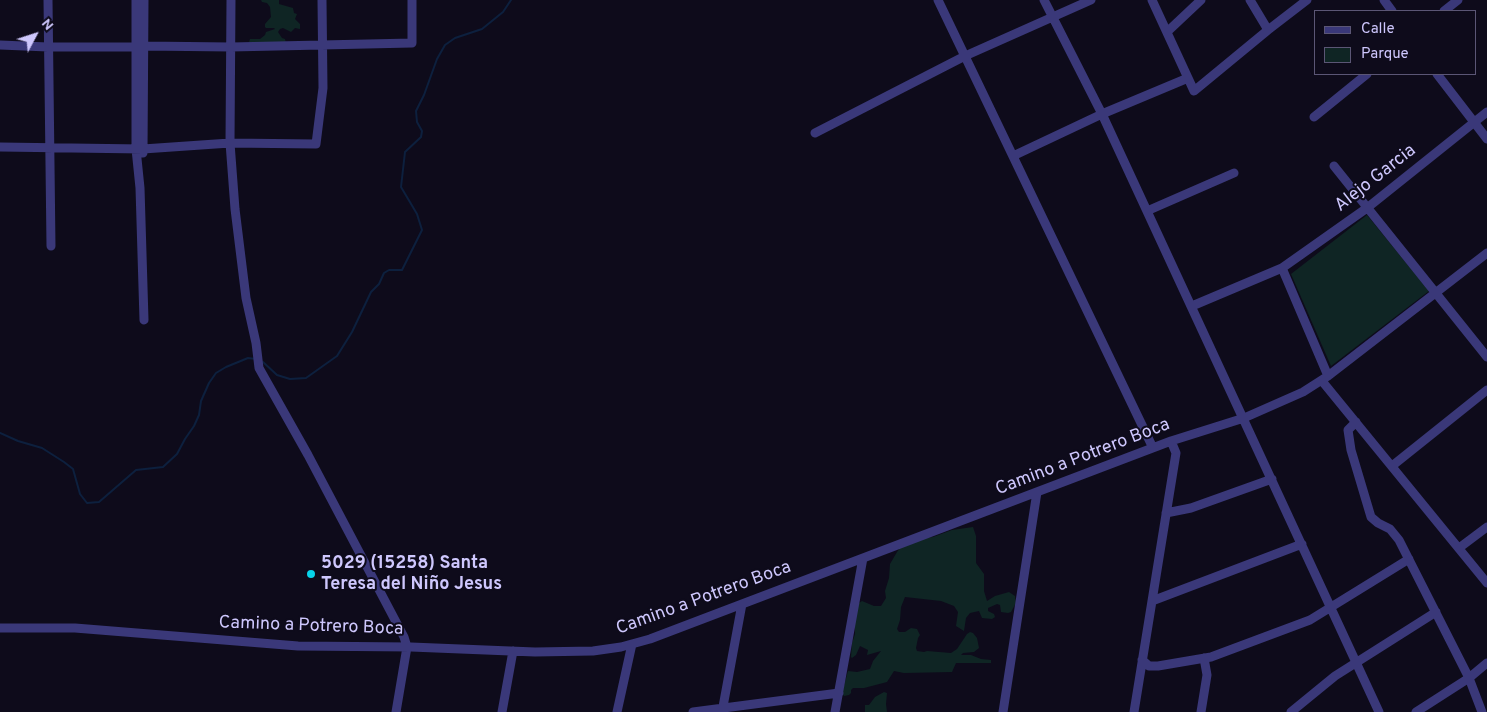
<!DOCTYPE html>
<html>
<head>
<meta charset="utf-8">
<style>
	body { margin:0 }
	#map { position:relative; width:1487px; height:712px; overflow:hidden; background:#0e0b1b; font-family:Overpass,sans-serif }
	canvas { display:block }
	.legend { position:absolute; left:1314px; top:10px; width:162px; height:65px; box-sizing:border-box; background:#0e0b1b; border:1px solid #5b5675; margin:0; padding:6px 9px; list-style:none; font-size:15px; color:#cec7fd }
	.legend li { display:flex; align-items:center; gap:10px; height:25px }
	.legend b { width:25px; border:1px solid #5b5675 }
	.north { position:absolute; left:10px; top:10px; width:50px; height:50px; -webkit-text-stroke:4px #0e0b1b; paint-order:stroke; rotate:50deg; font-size:14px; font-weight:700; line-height:20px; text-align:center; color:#cec7fd }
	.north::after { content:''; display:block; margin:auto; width:18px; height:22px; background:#cec7fd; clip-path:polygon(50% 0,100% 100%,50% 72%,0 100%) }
</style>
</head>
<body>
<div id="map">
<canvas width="1487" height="712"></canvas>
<ul class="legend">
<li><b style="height:6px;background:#3a3879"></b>Calle</li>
<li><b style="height:14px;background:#0f2524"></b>Parque</li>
</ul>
<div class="north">N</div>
</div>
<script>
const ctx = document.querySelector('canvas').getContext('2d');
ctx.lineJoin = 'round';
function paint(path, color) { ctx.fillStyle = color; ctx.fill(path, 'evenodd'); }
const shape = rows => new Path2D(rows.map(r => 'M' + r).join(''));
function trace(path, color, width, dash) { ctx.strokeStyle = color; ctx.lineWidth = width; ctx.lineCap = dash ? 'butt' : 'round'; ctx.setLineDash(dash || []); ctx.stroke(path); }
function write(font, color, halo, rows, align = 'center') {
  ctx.font = font + ' Overpass,sans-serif'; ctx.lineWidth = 4; ctx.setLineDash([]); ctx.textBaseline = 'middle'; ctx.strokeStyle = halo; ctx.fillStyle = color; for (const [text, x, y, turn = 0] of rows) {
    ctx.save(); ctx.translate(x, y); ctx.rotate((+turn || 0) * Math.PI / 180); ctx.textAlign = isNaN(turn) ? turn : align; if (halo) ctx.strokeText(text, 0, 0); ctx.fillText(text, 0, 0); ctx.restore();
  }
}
paint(shape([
	[261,0,279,0,279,4,293,8,294,13,297,14,295,19,300,24,300,29,295,28,291,32,283,28,280,29,278,32,282,38,285,39,286,43,252,44,249,42,250,39,260,39,265,35,266,32,275,29,274,28,266,28,265,27,265,24,271,17,270,7,267,3,262,2],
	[1367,215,1429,291,1331,366,1291,274],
	[973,527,976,536,976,563,984,574,984,591,987,601,995,596,1009,592,1015,596,1016,603,1011,612,1008,613,1001,612,1000,605,997,604,988,608,988,611,994,614,995,617,992,619,982,618,979,611,970,613,966,618,964,631,956,626,958,612,954,606,941,601,905,597,901,607,900,620,897,629,899,632,905,632,911,628,917,629,920,635,918,638,916,648,917,651,924,652,927,651,951,653,957,649,967,634,970,632,973,633,977,638,979,648,974,652,963,653,961,655,971,655,981,659,991,660,991,663,956,663,952,672,904,673,894,671,887,682,864,688,853,688,851,690,851,693,849,695,844,696,842,693,848,671,857,672,870,669,873,661,881,651,867,655,868,650,860,646,856,655,852,658,851,657,852,643,855,634,855,617,859,603,862,601,874,606,881,606,886,598,885,591,889,578,890,564,897,552,900,548,925,538,933,537,952,530],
	[884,692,887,693,886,704,887,712,865,712,865,705,869,705,875,697]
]), '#0f2524');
trace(shape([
	[263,362,277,375,290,379,306,378,337,356,352,332,371,292,379,284,384,273,389,270,402,270,422,230,417,214,401,187,405,152,421,137,422,131,417,122,416,111,424,95,437,59,445,45,455,38,482,29,503,12,511,0],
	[0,433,18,441,42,448,64,462,73,469,80,494,87,503,99,502,136,470,163,467,177,454,185,439,194,426,199,415,201,401,209,383,216,373,226,367,248,358,256,359]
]), '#0d203e', 2);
trace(shape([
	[48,0,51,246],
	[136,0,136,149,140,188,144,320],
	[231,0,230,143,235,209,246,298,256,343,259,368,308,455,404,637,407,647,396,712],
	[938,0,1153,448],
	[1044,0,1102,114,1379,712],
	[1152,0,1194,91,1268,30,1307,0],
	[1250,0,1268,30],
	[1384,0,1392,11],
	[1444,11,1458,0],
	[1167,32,1201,0],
	[0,45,48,47,136,47,144,46,231,47,412,43,412,0],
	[1437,74,1487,139],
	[1314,117,1367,74],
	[815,133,965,56,1091,0],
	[0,147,143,149,230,143,316,144,323,88,322,0],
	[143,153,144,0],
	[1013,156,1102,114,1188,78],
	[1334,166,1487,357],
	[1147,211,1234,173],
	[1282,268,1328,376],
	[1192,306,1282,268,1367,208,1487,112],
	[1322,381,1487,583],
	[1356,422,1348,430,1351,450,1371,517,1378,523,1390,529,1399,540,1469,678,1482,712],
	[1392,466,1487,390],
	[1166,513,1191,508,1272,479],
	[1459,548,1487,527],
	[1152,601,1302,544],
	[0,628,75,628,298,646,411,647,535,652,593,651,621,647,650,639,1171,441,1244,418,1303,392,1328,376,1487,253],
	[1142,660,1149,666,1158,666,1211,657,1310,620,1409,559],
	[502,712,513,651],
	[617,712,632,644],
	[693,712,839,693],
	[722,712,742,604],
	[835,712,863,558],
	[1003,712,1037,492],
	[1134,712,1176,453,1171,441],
	[1201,712,1207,675,1204,658],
	[1291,712,1335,676,1436,612],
	[1416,712,1469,678,1487,663]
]), '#3a3879', 9);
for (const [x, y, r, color] of [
	[311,574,5,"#07d3ea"]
]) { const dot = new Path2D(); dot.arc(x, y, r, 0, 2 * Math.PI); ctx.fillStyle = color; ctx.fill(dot); trace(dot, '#0e0b1b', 2); }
write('18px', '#cec7fd', '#0e0b1b', [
	["Alejo Garcia",1376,179,-38],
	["Camino a Potrero Boca",1083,458,-21],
	["Camino a Potrero Boca",704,599,-20],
	["Camino a Potrero Boca",311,627,2]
]);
write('bold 18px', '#cec7fd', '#0e0b1b', [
	["5029 (15258) Santa",321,564],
	["Teresa del Niño Jesus",321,585]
], 'left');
</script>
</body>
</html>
